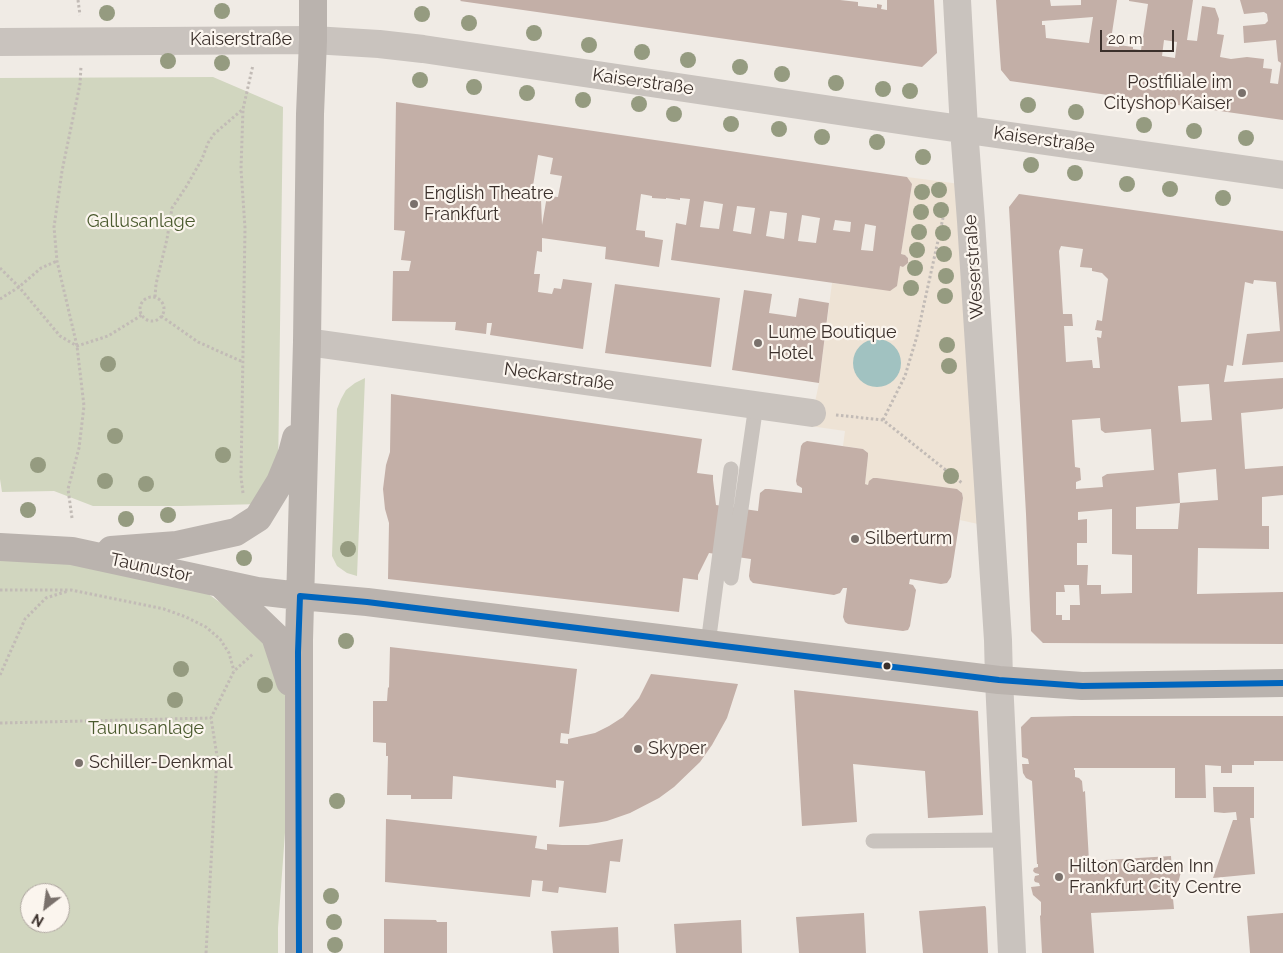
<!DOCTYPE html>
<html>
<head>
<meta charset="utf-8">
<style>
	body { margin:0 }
	#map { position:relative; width:1283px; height:953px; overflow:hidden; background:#f0ebe5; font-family:Raleway,sans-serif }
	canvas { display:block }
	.north { position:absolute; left:20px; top:883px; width:50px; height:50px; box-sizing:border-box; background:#fbf5ee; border:1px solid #aea6a0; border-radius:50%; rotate:210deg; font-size:14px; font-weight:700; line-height:20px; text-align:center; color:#3b302b }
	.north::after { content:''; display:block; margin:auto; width:18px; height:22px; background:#7a716c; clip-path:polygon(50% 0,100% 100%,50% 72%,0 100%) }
	.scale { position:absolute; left:1100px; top:30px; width:74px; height:22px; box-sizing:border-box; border:2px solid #3b302b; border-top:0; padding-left:6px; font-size:15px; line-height:18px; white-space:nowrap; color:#3b302b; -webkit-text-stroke:4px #fbf5ee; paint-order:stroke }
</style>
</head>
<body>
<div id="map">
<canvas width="1283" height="953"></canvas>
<div class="north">N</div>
<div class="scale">20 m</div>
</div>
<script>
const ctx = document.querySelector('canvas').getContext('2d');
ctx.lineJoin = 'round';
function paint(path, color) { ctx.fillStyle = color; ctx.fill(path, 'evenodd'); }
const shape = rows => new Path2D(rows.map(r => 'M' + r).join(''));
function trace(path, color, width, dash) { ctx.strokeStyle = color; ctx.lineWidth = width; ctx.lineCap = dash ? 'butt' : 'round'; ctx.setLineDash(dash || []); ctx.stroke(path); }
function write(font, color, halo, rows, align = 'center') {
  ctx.font = font + ' Raleway,sans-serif'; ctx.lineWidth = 4.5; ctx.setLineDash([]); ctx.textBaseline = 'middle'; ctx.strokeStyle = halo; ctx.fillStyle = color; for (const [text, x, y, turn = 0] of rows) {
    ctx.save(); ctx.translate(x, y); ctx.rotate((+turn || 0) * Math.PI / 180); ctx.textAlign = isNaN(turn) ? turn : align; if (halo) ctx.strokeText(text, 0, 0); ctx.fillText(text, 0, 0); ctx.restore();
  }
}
paint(shape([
	[213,77,283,107,278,474,261,504,181,506,93,506,54,491,2,492,0,479,0,78],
	[365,378,357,576,347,573,337,566,332,556,337,409,341,399,346,390,355,383],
	[0,546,183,576,270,638,294,710,278,928,278,953,0,953],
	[30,893,60,893,60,923,30,923]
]), '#d1d6bf');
paint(shape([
	[907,177,960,184,978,524,960,520,963,498,962,493,959,490,875,478,873,478,868,485,865,484,868,456,866,451,863,449,843,446,845,431,810,426,819,383,832,283,870,288,900,266,903,267,908,263,908,258,905,255,901,254,912,184]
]), '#eee3d5');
paint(shape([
	'853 363a24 24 0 1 1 48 0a24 24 0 1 1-48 0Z'
]), '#a1c2c1');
paint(shape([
	[461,0,840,0,858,2,858,6,877,8,877,4,882,5,881,9,887,10,887,0,934,0,937,53,922,67,460,1],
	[996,0,1050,0,1051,6,1081,5,1081,0,1117,0,1110,46,1119,47,1119,45,1133,47,1133,49,1141,50,1148,4,1129,1,1129,0,1193,0,1187,40,1197,41,1202,6,1215,8,1219,19,1217,34,1224,35,1220,57,1231,59,1247,57,1264,59,1263,68,1272,69,1270,83,1278,84,1281,63,1278,61,1276,40,1244,43,1243,26,1265,24,1268,21,1267,14,1264,12,1244,14,1240,0,1283,0,1283,120,1010,81,1001,70],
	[1093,17,1089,43,1046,38,1045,25,1042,25,1042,21],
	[1164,40,1177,42,1175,58,1162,56],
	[396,102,907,177,912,184,901,254,905,255,908,258,908,263,903,267,900,266,897,286,890,291,671,260,676,223,686,225,690,199,680,198,680,200,666,198,666,199,652,198,652,196,641,194,636,230,645,231,645,237,663,240,659,267,605,259,606,247,542,238,542,252,537,251,534,274,540,274,538,292,552,294,554,288,561,289,563,279,592,283,583,349,490,335,492,323,487,323,486,334,455,330,456,322,392,321,393,271,409,271,411,261,401,260,405,231,394,230],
	[538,155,553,158,550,174,562,176,558,197,547,196,542,225,541,200,531,198],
	[704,201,723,204,719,229,700,227],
	[737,206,755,208,751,234,733,231],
	[770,211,787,213,784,239,766,236],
	[802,215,820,218,816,243,798,241],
	[835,220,851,222,850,232,833,230],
	[865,224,876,226,873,251,861,250],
	[1019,194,1283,231,1283,362,1242,365,1247,334,1280,331,1276,282,1254,280,1253,284,1245,282,1233,366,1227,365,1224,382,1283,378,1283,408,1282,409,1241,413,1245,469,1283,466,1283,495,1262,497,1262,526,1269,526,1269,549,1198,548,1197,594,1283,592,1283,644,1043,643,1031,631,1026,514,1009,207],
	[1061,246,1083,249,1080,267,1092,268,1092,271,1102,273,1108,279,1102,321,1097,320,1095,330,1102,331,1101,338,1097,337,1100,368,1093,368,1092,360,1066,362,1064,326,1073,326,1072,314,1063,314,1059,251],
	[1209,384,1212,420,1181,422,1178,386],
	[1100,418,1101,430,1105,433,1151,429,1154,470,1107,474,1102,477,1103,487,1076,489,1076,482,1081,480,1080,468,1075,467,1072,420],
	[1216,469,1218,500,1180,503,1178,529,1136,529,1136,507,1180,503,1178,473],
	[1112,509,1112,554,1132,555,1132,593,1101,594,1101,585,1087,585,1088,565,1077,565,1077,543,1087,543,1087,519,1078,520,1078,512],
	[1064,585,1079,585,1080,605,1070,605,1070,620,1062,620,1062,615,1056,615,1056,592,1065,592],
	[615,284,720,298,711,367,605,353],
	[744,290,772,294,769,313,783,315,796,317,799,298,829,303,819,383,732,370],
	[391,394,702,439,697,473,713,475,713,480,716,505,758,511,760,493,765,489,769,489,802,493,802,488,797,485,796,481,801,446,803,443,807,441,863,449,868,453,868,456,865,484,868,485,869,481,873,478,877,478,957,489,962,493,963,498,951,577,947,583,941,584,910,579,909,584,913,585,916,590,910,626,908,630,903,631,848,624,845,622,843,617,847,588,843,588,840,593,834,595,753,583,750,580,749,576,751,559,709,553,698,575,698,580,683,578,679,612,388,579,389,523,385,509,383,489,386,465,390,452],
	[390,647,577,669,569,734,561,733,560,743,568,744,568,739,595,733,609,726,623,717,639,698,651,674,738,684,727,718,712,745,700,762,674,787,659,798,630,813,607,821,596,823,559,827,564,781,556,780,556,788,453,776,452,799,411,799,411,795,387,795,388,756,386,756,386,743,373,742,373,701,387,701,388,687,389,688],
	[794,690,978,711,983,815,928,818,925,771,853,764,857,822,802,826],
	[1074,716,1283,716,1283,761,1254,761,1254,765,1232,765,1232,773,1221,773,1221,766,1205,765,1206,798,1175,798,1175,768,1074,768,1074,770,1075,770,1075,777,1079,778,1082,781,1083,792,1085,791,1089,861,1171,856,1172,871,1177,871,1176,870,1175,865,1176,863,1179,862,1184,864,1185,867,1184,871,1181,872,1177,887,1172,888,1174,909,1091,913,1094,953,1042,953,1040,916,1041,915,1041,902,1033,895,1031,887,1040,886,1039,883,1035,882,1034,880,1035,876,1039,875,1039,874,1035,873,1033,871,1034,868,1038,867,1038,864,1037,864,1032,781,1026,778,1023,773,1022,764,1029,764,1028,759,1022,757,1021,727,1031,717],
	[1213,787,1254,787,1254,818,1250,818,1255,874,1213,878,1233,820,1237,820,1236,812,1224,813,1214,812],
	[386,819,537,836,535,848,547,850,547,844,562,845,588,845,623,839,620,862,610,861,606,893,559,887,558,893,542,891,543,881,532,880,530,897,385,882],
	[985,906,986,908,988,953,923,953,919,911],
	[864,913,866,953,799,953,796,917],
	[1283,913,1283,953,1250,953,1247,916],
	[384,919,436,920,437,922,447,922,447,953,384,953],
	[741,920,742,953,676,953,674,924],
	[618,927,619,953,553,953,551,931]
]), '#c3afa7');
trace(shape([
	[78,0,80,15],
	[0,268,19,287,60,336,77,346,108,336,142,315],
	[155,297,156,284,167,239,172,208,186,187,202,159,208,143,214,134,243,109,253,65],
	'140 309a12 12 0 1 1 24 0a12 12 0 1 1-24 0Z',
	[0,299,19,287,41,268,57,261],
	[161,316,198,342,243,362],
	[836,415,883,420,962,483],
	[883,420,905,376,917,336,943,218],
	[243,493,241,477,245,228,241,169,243,109],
	[72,518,68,489,79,448,84,406,77,346,57,261,54,227,62,171,80,84,81,66],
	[0,590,71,590,164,609,186,617,206,627,220,639,229,653,234,671],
	[0,675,25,619,46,598,68,591],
	[0,723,211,718],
	[206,953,217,756,211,718,234,671,254,653]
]), '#c2bbb6', 3, [2.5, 2.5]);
trace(shape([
	[731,578,756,405],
	[708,644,731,469],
	[873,841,1007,840]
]), '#c9c3be', 15);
trace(shape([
	[957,0,964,129,971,221,998,640,999,680,1012,953],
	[0,42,313,40,379,44,423,49,919,123,1283,175],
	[307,342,812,413]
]), '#c9c3be', 28);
trace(shape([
	[0,547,72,551,257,591,300,596,367,602,999,680,1082,686,1283,683],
	[111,550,177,545,236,532,258,518,280,482,292,453,296,438],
	[220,583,275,636,290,682],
	[299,953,299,640,307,342,310,114,313,40,313,0]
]), '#bab3ae', 28);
trace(shape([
	[299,953,298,652,300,596,367,602,999,680,1082,686,1283,683]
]), '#0065bd', 6);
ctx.fillStyle = '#959b80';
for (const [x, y] of [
	[222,11],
	[107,13],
	[422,14],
	[469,23],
	[534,33],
	[589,45],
	[642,52],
	[688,60],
	[168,61],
	[222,63],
	[740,67],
	[782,74],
	[420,80],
	[836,83],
	[474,87],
	[883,89],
	[910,91],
	[527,93],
	[583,100],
	[639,104],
	[1028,105],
	[1076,112],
	[674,114],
	[731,124],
	[1144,125],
	[779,129],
	[1194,131],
	[822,137],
	[1246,138],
	[877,142],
	[923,157],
	[1031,165],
	[1075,173],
	[1127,184],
	[1170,189],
	[939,190],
	[922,192],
	[1223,198],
	[941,210],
	[921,212],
	[919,232],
	[943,233],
	[917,250],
	[944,254],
	[915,268],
	[946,276],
	[911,288],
	[945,296],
	[947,345],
	[108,364],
	[949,366],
	[115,436],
	[223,455],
	[38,465],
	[951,476],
	[105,481],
	[146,484],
	[28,510],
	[168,515],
	[126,519],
	[348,549],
	[244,558],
	[346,641],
	[181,669],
	[265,685],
	[175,700],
	[337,801],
	[331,896],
	[334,922],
	[335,945]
]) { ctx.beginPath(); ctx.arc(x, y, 8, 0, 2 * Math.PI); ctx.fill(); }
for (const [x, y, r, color] of [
	[1242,93,5,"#7a716c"],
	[414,204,5,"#7a716c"],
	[758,343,5,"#7a716c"],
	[855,539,5,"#7a716c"],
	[887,666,4.5,"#3b302b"],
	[638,749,5,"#7a716c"],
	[79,763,5,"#7a716c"],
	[1059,877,5,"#7a716c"]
]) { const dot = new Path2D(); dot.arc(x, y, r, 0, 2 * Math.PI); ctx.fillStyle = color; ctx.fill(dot); trace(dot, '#fbf5ee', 2); }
write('18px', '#3b302b', '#fbf5ee', [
	["Kaiserstraße",241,40],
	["Kaiserstraße",643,82,8],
	["Kaiserstraße",1044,140,8],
	["Weserstraße",974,267,-94],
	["Neckarstraße",559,377,8],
	["Taunustor",151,568,12]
]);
write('18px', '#3b302b', '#fbf5ee', [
	["Postfiliale im",1232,83,"right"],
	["Cityshop Kaiser",1232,104,"right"],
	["English Theatre",424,194],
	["Frankfurt",424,215],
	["Lume Boutique",768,333],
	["Hotel",768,354],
	["Silberturm",865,539],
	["Skyper",648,749],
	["Schiller-Denkmal",89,763],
	["Hilton Garden Inn",1069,867],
	["Frankfurt City Centre",1069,888]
], 'left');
write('18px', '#4a5a2e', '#fbf5ee', [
	["Gallusanlage",141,222],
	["Taunusanlage",146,729]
]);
</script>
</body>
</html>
